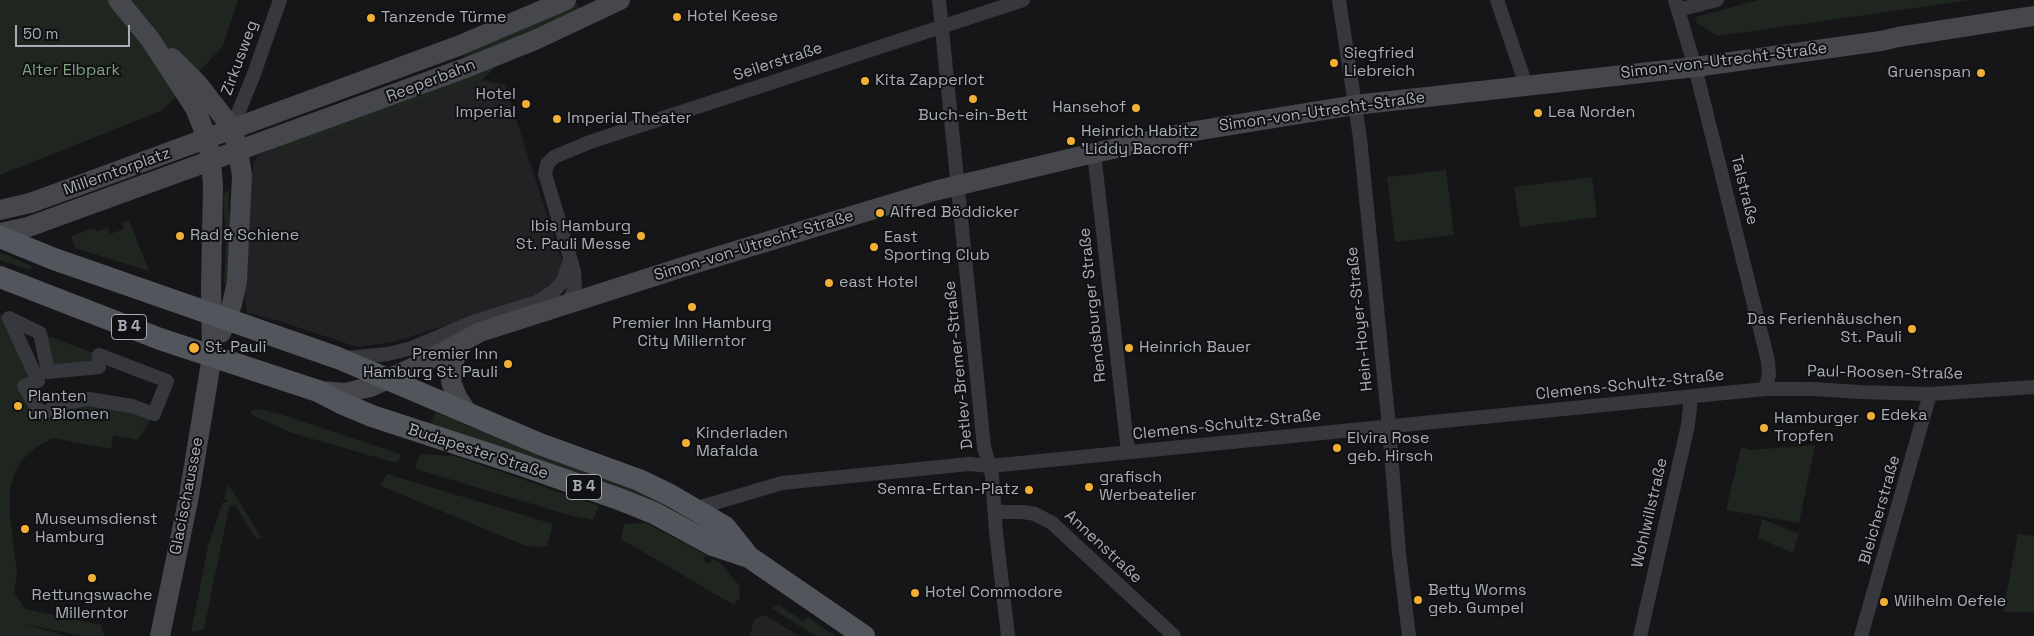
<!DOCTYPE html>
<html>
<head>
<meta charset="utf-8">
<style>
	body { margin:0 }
	#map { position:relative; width:2034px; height:636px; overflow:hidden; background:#161618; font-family:"Space Grotesk",sans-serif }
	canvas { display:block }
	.scale { position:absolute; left:15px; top:25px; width:115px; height:22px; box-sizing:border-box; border:2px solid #a8adb8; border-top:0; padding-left:6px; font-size:15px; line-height:18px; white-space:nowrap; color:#a8adb8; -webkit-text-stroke:4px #111113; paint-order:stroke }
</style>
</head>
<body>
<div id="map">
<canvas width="2034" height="636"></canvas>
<div class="scale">50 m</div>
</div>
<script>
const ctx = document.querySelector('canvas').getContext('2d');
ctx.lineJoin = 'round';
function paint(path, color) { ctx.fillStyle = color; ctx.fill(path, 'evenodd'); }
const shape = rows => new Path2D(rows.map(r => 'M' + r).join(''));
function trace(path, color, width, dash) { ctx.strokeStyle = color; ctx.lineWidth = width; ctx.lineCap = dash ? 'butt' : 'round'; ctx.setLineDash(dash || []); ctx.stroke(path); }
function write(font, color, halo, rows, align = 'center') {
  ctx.font = font + ' "Space Grotesk",sans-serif'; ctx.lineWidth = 4; ctx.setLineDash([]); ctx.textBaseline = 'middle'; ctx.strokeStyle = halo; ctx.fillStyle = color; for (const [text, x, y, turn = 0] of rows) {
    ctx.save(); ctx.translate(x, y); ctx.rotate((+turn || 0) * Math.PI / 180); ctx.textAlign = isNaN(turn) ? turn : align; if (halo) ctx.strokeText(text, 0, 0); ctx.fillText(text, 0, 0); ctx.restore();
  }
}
paint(shape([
	[482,80,505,85,570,286,393,342,357,347,276,320,247,313,244,290,245,256,252,172,254,162,258,155,279,145,281,152],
	[765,615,799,636,750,636,754,619]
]), '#222225');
paint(shape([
	[0,0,238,0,223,46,163,110,0,175],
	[1758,0,1971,0,1718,36,1697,23,1696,17],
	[577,3,581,10,519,38,465,58,464,55,474,47,518,31],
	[500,63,482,80,281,152,279,145],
	[1446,170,1454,235,1395,242,1387,177],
	[1592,177,1597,217,1520,227,1514,187],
	[229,191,228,204,232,234,229,285,224,283,226,246,223,194],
	[129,220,149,271,75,248,71,236,94,228,97,231,108,228,110,234,124,229,123,222],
	[0,252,32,266,30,270,0,260],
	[0,314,9,318,38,381,24,386,41,414,64,403,154,414,138,440,113,435,111,449,52,438,37,447,22,460,15,472,10,489,10,516,17,573,14,592,25,609,101,625,104,636,84,636,23,624,67,636,0,636],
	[40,333,99,355,99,367,48,372],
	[259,409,280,414,400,454,402,456,396,463,292,433,254,416,250,411],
	[435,412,471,427,649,492,720,534,429,428],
	[1815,445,1799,523,1726,510,1741,447,1751,450],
	[420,454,455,456,599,506,593,520,569,515,419,470,416,468,416,464],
	[387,474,553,524,547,547,526,546,381,486],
	[228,484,261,537,257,540,235,505,229,507,204,629,191,632,208,546,223,502,226,503,227,500,224,499],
	[1762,519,1799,534,1793,553,1758,538],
	[646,523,706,555,703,560,709,564,713,559,721,564,739,585,740,597,734,605,621,539,624,524],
	[2018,534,2034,536,2034,612,2003,612],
	[779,605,803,621,808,617,835,636,816,636,771,608]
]), '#1e261f');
trace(shape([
	[939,0,984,447,992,475,996,532,1008,636],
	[1339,0,1360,138,1389,427,1399,553,1409,636],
	[1497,0,1526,85],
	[1675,0,1695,67,1768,361,1769,375,1765,389],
	[1678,10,1717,0],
	[232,128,254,74,280,0],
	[1094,153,1128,452],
	[568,303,575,287,574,271,545,174,547,164,554,157,590,142,1023,0],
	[9,318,40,333,48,372,99,367,99,355,167,381,154,414,132,406,89,399,64,403,41,414,24,386,38,381,9,318],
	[346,358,388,354,412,348,473,322,537,302,554,291,563,281,570,260],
	[694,509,782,483,969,464,990,466,1765,389,1813,389,1859,392,1930,394,2034,387],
	[995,512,1023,512,1035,514,1052,523,1174,636],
	[1640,636,1688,425,1691,397],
	[1861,636,1930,394]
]), '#37383d', 14);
trace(shape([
	[118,0,150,39,195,108,207,138,211,161,213,185,211,287,212,356,189,496,160,636],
	[172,58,197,83,232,128,238,151,242,175,237,281,232,304,221,333],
	[0,210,30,203,58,193,458,46,566,0],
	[0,233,28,227,468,67,535,40,620,0],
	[462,342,453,363,451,382,457,397,467,412],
	[320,391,345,393,370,387,417,366,480,332,683,267,934,191,1094,153,1195,131,1355,105,1695,67,1881,41,1898,37,2034,16]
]), '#45474d', 20);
trace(shape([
	[0,237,54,259,338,358,540,444,639,480,670,495,725,527,749,557],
	[0,277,160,339,318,391,341,403,372,416,516,463,619,499,654,513,713,545,749,557,864,636]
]), '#53555c', 22);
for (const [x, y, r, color] of [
	[677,17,5,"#f2b134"],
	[371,18,5,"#f2b134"],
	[1334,63,5,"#f2b134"],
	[1981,73,5,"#f2b134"],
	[865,81,5,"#f2b134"],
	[973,99,5,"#f2b134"],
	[526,104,5,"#f2b134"],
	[1136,108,5,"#f2b134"],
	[1538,113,5,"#f2b134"],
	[557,119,5,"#f2b134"],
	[1071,141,5,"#f2b134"],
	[880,213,5,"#f2b134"],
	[180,236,5,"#f2b134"],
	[641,236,5,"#f2b134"],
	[874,247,5,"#f2b134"],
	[829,283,5,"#f2b134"],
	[692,307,5,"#f2b134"],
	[1912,329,5,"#f2b134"],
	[194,348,6,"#f2b134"],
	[1129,348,5,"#f2b134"],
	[508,364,5,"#f2b134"],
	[18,406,5,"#f2b134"],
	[1871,416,5,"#f2b134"],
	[1764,428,5,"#f2b134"],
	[686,443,5,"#f2b134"],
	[1337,448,5,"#f2b134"],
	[1089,487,5,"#f2b134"],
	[1029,490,5,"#f2b134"],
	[25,529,5,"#f2b134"],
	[92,578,5,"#f2b134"],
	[915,593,5,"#f2b134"],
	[1418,600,5,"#f2b134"],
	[1884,602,5,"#f2b134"]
]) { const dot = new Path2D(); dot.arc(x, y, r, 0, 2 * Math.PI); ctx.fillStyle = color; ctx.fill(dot); trace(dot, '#111113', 2); }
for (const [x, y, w] of [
	[129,327,35],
	[584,487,35]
]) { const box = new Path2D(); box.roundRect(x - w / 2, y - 12.5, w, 25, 4); ctx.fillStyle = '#111113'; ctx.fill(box); trace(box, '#a8adb8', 1); }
write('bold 15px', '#a8adb8', null, [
	["B 4",129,327],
	["B 4",584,487]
]);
write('16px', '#a8adb8', '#111113', [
	["Hotel Keese",687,17],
	["Tanzende Türme",381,18],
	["Siegfried",1344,54],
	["Liebreich",1344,72],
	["Gruenspan",1971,73,"right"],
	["Kita Zapperlot",875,81],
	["Hotel",516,95,"right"],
	["Imperial",516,113,"right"],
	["Hansehof",1126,108,"right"],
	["Lea Norden",1548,113],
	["Buch-ein-Bett",973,116,"center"],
	["Imperial Theater",567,119],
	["Heinrich Habitz",1081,132],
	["'Liddy Bacroff'",1081,150],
	["Alfred Böddicker",890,213],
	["Ibis Hamburg",631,227,"right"],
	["St. Pauli Messe",631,245,"right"],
	["Rad & Schiene",190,236],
	["East",884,238],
	["Sporting Club",884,256],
	["east Hotel",839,283],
	["Das Ferienhäuschen",1902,320,"right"],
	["St. Pauli",1902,338,"right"],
	["Premier Inn Hamburg",692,324,"center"],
	["City Millerntor",692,342,"center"],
	["St. Pauli",205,348],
	["Heinrich Bauer",1139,348],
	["Premier Inn",498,355,"right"],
	["Hamburg St. Pauli",498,373,"right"],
	["Planten",28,397],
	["un Blomen",28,415],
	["Edeka",1881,416],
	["Hamburger",1774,419],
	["Tropfen",1774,437],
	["Kinderladen",696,434],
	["Mafalda",696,452],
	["Elvira Rose",1347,439],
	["geb. Hirsch",1347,457],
	["grafisch",1099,478],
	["Werbeatelier",1099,496],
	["Semra-Ertan-Platz",1019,490,"right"],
	["Museumsdienst",35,520],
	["Hamburg",35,538],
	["Betty Worms",1428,591],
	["geb. Gumpel",1428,609],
	["Hotel Commodore",925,593],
	["Rettungswache",92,596,"center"],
	["Millerntor",92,614,"center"],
	["Wilhelm Oefele",1894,602]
], 'left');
write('16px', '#a8adb8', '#111113', [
	["Zirkusweg",240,58,-70],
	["Simon-von-Utrecht-Straße",1724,61,-7],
	["Seilerstraße",778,62,-18],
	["Reeperbahn",431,81,-21],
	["Simon-von-Utrecht-Straße",1322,112,-8],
	["Millerntorplatz",117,172,-20],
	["Talstraße",1744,190,76],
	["Simon-von-Utrecht-Straße",754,246,-17],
	["Rendsburger Straße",1093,305,-96],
	["Hein-Hoyer-Straße",1360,319,-96],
	["Detlev-Bremer-Straße",959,365,-96],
	["Paul-Roosen-Straße",1885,373,1],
	["Clemens-Schultz-Straße",1630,385,-6],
	["Clemens-Schultz-Straße",1227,425,-6],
	["Budapester Straße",478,452,18],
	["Glacischaussee",187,496,-79],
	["Bleicherstraße",1880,510,-74],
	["Wohlwillstraße",1650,513,-77],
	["Annenstraße",1103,547,43]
]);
write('16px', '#7fa381', '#111113', [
	["Alter Elbpark",71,71]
]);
</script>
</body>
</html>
